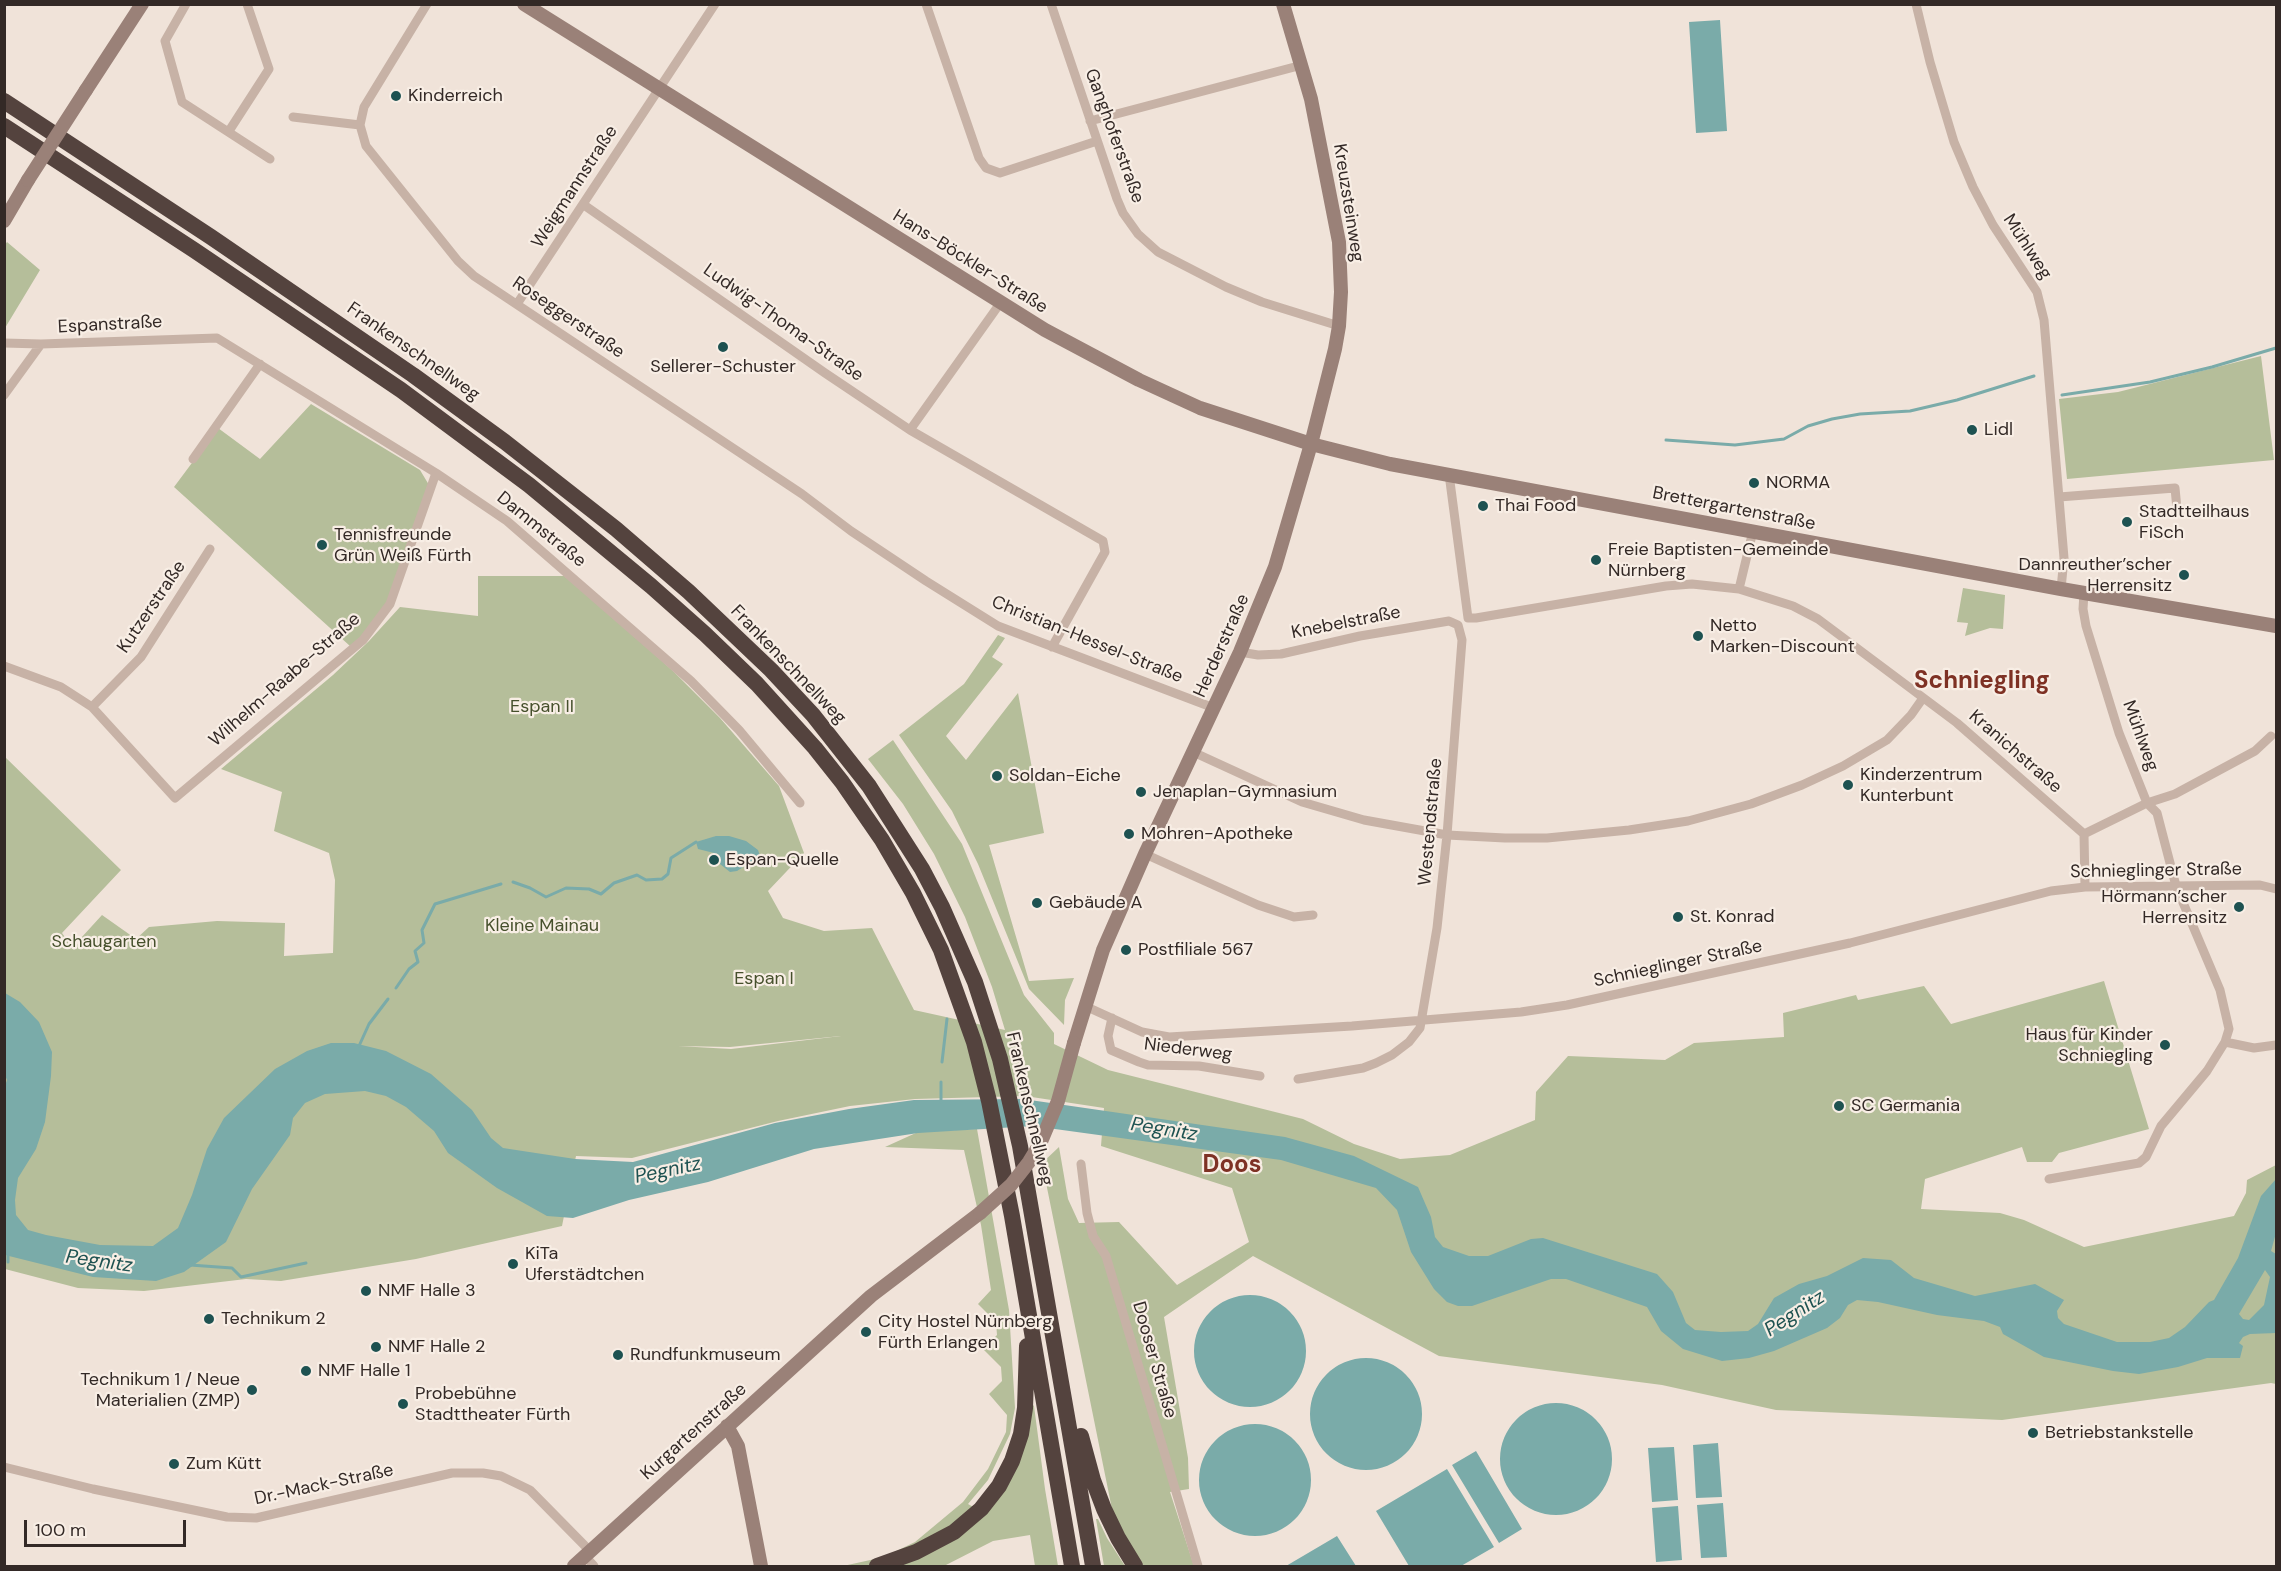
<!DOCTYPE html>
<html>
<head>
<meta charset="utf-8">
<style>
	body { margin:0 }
	#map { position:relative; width:2281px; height:1571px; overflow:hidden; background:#f0e3d9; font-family:"DM Sans",sans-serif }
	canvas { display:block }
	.frame { position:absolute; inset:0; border:6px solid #332926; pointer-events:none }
	.scale { position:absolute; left:24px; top:1520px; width:162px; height:27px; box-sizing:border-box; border:3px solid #332926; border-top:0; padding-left:8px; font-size:18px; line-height:21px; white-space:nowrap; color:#332926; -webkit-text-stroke:4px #f8eee5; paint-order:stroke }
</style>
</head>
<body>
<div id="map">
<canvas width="2281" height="1571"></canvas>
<div class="frame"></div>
<div class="scale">100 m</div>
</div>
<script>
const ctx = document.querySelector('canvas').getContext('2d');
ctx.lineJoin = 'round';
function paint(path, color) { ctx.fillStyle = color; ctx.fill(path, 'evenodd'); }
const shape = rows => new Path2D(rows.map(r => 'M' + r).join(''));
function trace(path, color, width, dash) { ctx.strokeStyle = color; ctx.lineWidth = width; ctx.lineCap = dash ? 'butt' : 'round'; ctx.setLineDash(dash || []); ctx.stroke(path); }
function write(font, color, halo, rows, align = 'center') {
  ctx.font = font + ' "DM Sans",sans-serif'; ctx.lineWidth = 4.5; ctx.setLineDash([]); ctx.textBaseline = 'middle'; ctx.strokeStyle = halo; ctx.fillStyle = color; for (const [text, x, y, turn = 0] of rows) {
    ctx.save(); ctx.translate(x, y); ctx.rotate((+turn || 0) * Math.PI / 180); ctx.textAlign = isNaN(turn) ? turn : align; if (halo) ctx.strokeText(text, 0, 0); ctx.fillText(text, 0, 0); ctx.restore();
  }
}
paint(shape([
	[7,242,40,270,5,328,4,246],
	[2261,356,2274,460,2067,479,2059,399,2118,392],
	[311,404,420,470,429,485,387,602,362,636,350,646,174,487,218,428,260,459],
	[478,576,567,576,673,671,720,718,779,786,804,853,768,891,783,918,824,931,872,928,914,1010,1005,1030,992,987,965,917,934,854,903,804,868,759,893,740,962,844,1024,995,1054,1033,1054,1044,1108,1070,1303,1119,1354,1144,1400,1159,1450,1155,1535,1120,1536,1092,1568,1056,1665,1060,1694,1043,1784,1037,1783,1013,1856,995,1858,1000,1924,986,1951,1024,2104,981,2149,1129,2059,1153,2052,1162,2027,1162,2022,1147,1925,1179,1921,1209,2000,1213,2024,1220,2084,1247,2234,1216,2246,1193,2247,1180,2276,1165,2276,1384,2271,1383,2002,1420,1776,1410,1662,1385,1439,1356,1253,1256,1164,1317,1188,1458,1189,1489,1170,1492,1194,1566,1143,1566,1114,1519,1042,1163,1059,1147,1068,1199,1079,1223,1119,1222,1177,1285,1249,1242,1232,1188,1101,1146,1104,1108,1025,1096,915,1099,850,1106,778,1121,632,1158,576,1156,562,1226,416,1259,281,1281,246,1279,144,1291,78,1288,5,1269,4,756,121,870,62,933,74,950,81,938,102,915,136,939,149,927,217,921,285,923,284,956,333,953,335,880,329,853,274,831,282,792,221,769,333,675,369,641,400,607,478,616],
	[841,1036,731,1049,678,1046,730,1047],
	[1963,588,2005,595,2003,629,1990,628,1965,636,1968,623,1957,622],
	[998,635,1005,638,992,657,1003,664,946,736,966,760,1018,693,1044,833,989,845,1029,981,1074,978,1065,1000,1064,1025,1029,989,978,864,952,811,899,735,964,684],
	[977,1129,1009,1310,1015,1408,1010,1434,988,1480,968,1504,984,1513,1031,1403,1034,1406,1045,1489,1058,1566,1035,1566,1030,1535,993,1541,944,1566,843,1566,884,1557,915,1542,963,1502,988,1469,1006,1432,1007,1415,989,1394,1002,1381,1001,1367,983,1349,997,1335,996,1322,978,1304,991,1290,981,1225,964,1150,885,1147,918,1132],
	[1098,1519,1107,1538,1125,1566,1104,1566,1096,1519]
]), '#b5be9a');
paint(shape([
	[1720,20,1727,131,1696,133,1689,22],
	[716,836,729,836,746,841,758,850,760,856,737,871,730,872,720,864,720,857,718,854,698,849,696,842],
	[5,993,20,1002,39,1022,52,1052,51,1076,45,1122,36,1149,18,1178,15,1200,16,1215,28,1230,46,1235,100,1245,153,1246,178,1228,192,1195,207,1149,224,1118,275,1069,307,1051,331,1043,354,1043,386,1051,431,1074,472,1110,491,1138,503,1148,575,1159,633,1162,775,1123,849,1109,914,1100,1023,1099,1285,1137,1354,1156,1418,1187,1431,1217,1435,1237,1443,1247,1469,1256,1488,1256,1531,1239,1543,1238,1657,1274,1673,1292,1686,1323,1695,1330,1721,1332,1748,1331,1758,1324,1774,1298,1799,1284,1827,1276,1863,1258,1891,1260,1914,1278,1975,1296,2035,1284,2064,1300,2057,1311,2058,1318,2064,1324,2117,1342,2150,1342,2169,1338,2185,1327,2209,1302,2214,1300,2238,1258,2261,1196,2276,1179,2276,1233,2271,1251,2276,1254,2276,1333,2250,1334,2243,1337,2239,1343,2243,1346,2240,1358,2207,1358,2178,1367,2139,1374,2113,1371,2044,1357,2003,1334,2000,1327,1984,1321,1937,1315,1878,1302,1857,1300,1848,1305,1840,1318,1827,1328,1774,1351,1749,1358,1722,1361,1683,1349,1661,1331,1647,1307,1566,1279,1551,1279,1472,1306,1458,1306,1447,1302,1434,1289,1411,1252,1397,1210,1376,1188,1281,1160,1033,1126,918,1133,814,1149,708,1182,629,1200,573,1218,547,1216,497,1188,448,1153,434,1131,406,1107,386,1096,365,1091,325,1094,305,1103,293,1118,290,1135,252,1189,226,1242,184,1272,156,1281,93,1277,5,1255,4,1089,7,1080,5,1075],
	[2265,1270,2270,1277,2264,1305,2249,1320,2243,1319,2239,1314],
	'1194 1351a56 56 0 1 1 112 0a56 56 0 1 1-112 0Z',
	'1310 1414a56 56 0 1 1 112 0a56 56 0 1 1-112 0Z',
	'1500 1459a56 56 0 1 1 112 0a56 56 0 1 1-112 0Z',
	'1199 1480a56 56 0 1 1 112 0a56 56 0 1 1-112 0Z',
	[1718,1443,1722,1497,1696,1498,1693,1445],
	[1674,1447,1678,1500,1652,1502,1648,1448],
	[1476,1451,1522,1529,1499,1543,1452,1465],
	[1447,1469,1494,1547,1461,1566,1409,1566,1376,1511],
	[1723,1503,1727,1557,1701,1558,1697,1505],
	[1678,1506,1682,1560,1656,1562,1652,1508],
	[1337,1536,1356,1566,1286,1566]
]), '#7aaba9');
trace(shape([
	[2062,395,2150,382,2212,367,2276,348],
	[1666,440,1735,445,1784,439,1808,426,1832,419,1860,414,1910,411,1957,400,2034,376],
	[513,882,530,888,546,897,566,888,589,889,601,894,614,883,637,875,646,880,662,879,668,874,671,858,696,842],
	[396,988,409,969,418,962,415,951,424,943,422,930,435,904,501,884],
	[359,1046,369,1024,388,999],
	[942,1062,947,1019],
	[941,1102,941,1082],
	[8,1262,8,1256],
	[190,1265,232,1268,241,1277,306,1263]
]), '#7aaba9', 3);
trace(shape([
	[186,4,165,41,182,102,270,159],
	[926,4,979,158,986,168,1000,173,1097,141],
	[1051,4,1117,199,1123,213,1138,234,1158,252,1226,287,1262,302,1339,326],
	[1916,4,1930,62,1954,142,1973,187,1993,225,2037,292,2044,320,2064,558,2061,589],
	[293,117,360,125],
	[1090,121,1302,65],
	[360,125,366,146,458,261,474,276,802,494,851,531,926,581,998,626,1214,708],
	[360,125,364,107,427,4],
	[229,131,269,69,247,4],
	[584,205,825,373,910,430,1103,541,1105,552,1052,647],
	[517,304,715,4],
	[4,343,41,344,217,338,436,473,507,521,691,681,739,730,800,803],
	[4,395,41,344],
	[910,430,1001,302],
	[193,459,260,364],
	[1449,474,1468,618,1476,618,1666,586,1692,584,1739,589,1793,606,1818,619,1957,723,2084,834],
	[2059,497,2175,488,2177,509],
	[1739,589,1753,531],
	[2084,593,2083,609,2086,626,2119,733,2147,803,2157,813,2176,886,2220,990,2229,1029,2225,1042],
	[1240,652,1258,655,1281,654,1360,636,1449,621,1458,625,1462,640,1447,835,1437,928,1420,1028,1409,1042,1392,1055,1376,1063,1363,1068,1298,1079],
	[4,666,61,687,92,707,175,798,363,640,390,604,436,473],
	[92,707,141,657,210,549],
	[1193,752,1302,802,1364,820,1447,835,1505,838,1547,838,1629,830,1688,821,1751,804,1802,785,1843,766,1887,740,1911,715,1923,698],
	[1145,854,1258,905,1294,917,1313,915],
	[2085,887,2084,834,2147,803,2175,794,2255,751,2271,736],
	[1085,1006,1142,1032,1169,1037,1352,1026,1521,1012,1567,1005,1850,943,2051,891,2085,887,2260,885,2276,889],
	[1112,1018,1108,1036,1111,1050,1139,1062,1148,1065,1199,1066,1260,1076],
	[1081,1164,1087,1213,1093,1236,1106,1256,1198,1566],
	[2049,1179,2139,1163,2146,1157,2161,1126,2207,1071,2225,1042,2254,1048,2276,1045],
	[4,1467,93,1489,227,1517,256,1518,452,1473,483,1473,501,1476,530,1490,590,1551],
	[585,1556,594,1566]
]), '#c7b2a6', 9);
trace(shape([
	[524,4,1045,330,1139,380,1200,408,1311,444,1390,464,2061,589,2276,626],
	[86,90,142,4],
	[4,221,28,180],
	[1074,1043,1103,950,1145,854,1240,652,1275,567,1311,444,1335,349,1339,326,1341,292,1339,242,1311,99,1283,4],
	[727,1426,738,1446,761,1566],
	[574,1566,871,1296,980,1213]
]), '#9a8178', 14);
trace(shape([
	[4,101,211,237,413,375,505,442,616,529,689,592,771,670,813,715,869,786,922,869,942,907,975,982,1000,1059,1020,1146,1093,1566],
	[4,126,194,250,401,390,529,485,651,586,705,634,757,684,815,748,842,782,882,840,913,893,941,950,974,1042,989,1101,1012,1216,1072,1566],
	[1081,1436,1093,1480,1104,1509,1118,1538,1135,1566],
	[877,1566,916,1552,954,1532,981,1509,999,1486,1012,1461,1021,1434,1025,1408,1027,1346]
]), '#54433e', 16);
trace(shape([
	[28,180,86,90],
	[980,1213,1011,1185,1029,1162,1040,1144,1058,1101,1074,1043]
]), '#9a8178', 14);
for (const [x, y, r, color] of [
	[396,96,6,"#1e5251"],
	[723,347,6,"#1e5251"],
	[1972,430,6,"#1e5251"],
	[1754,483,6,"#1e5251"],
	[1483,506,6,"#1e5251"],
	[2127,522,6,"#1e5251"],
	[322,545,6,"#1e5251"],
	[1596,560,6,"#1e5251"],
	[2184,575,6,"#1e5251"],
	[1698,636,6,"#1e5251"],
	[997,776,6,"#1e5251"],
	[1848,785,6,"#1e5251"],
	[1141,792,6,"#1e5251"],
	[1129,834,6,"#1e5251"],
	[714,860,6,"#1e5251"],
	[1037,903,6,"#1e5251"],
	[2239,907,6,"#1e5251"],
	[1678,917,6,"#1e5251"],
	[1126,950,6,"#1e5251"],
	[2165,1045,6,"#1e5251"],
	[1839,1106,6,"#1e5251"],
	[513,1264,6,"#1e5251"],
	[366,1291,6,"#1e5251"],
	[209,1319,6,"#1e5251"],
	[866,1332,6,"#1e5251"],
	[376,1347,6,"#1e5251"],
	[618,1355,6,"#1e5251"],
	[306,1371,6,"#1e5251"],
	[252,1390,6,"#1e5251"],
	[403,1404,6,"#1e5251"],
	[2033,1433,6,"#1e5251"],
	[174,1464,6,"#1e5251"]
]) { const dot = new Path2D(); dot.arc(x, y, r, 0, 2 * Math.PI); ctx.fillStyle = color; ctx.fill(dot); trace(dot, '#f8eee5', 2); }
write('18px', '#332926', '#f8eee5', [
	["Kinderreich",408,96],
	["Sellerer-Schuster",723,367,"center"],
	["Lidl",1984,430],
	["NORMA",1766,483],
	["Thai Food",1495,506],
	["Stadtteilhaus",2139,512],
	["FiSch",2139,533],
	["Tennisfreunde",334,535],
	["Grün Weiß Fürth",334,556],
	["Freie Baptisten-Gemeinde",1608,550],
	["Nürnberg",1608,571],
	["Dannreuther’scher",2172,565,"right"],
	["Herrensitz",2172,586,"right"],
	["Netto",1710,626],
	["Marken-Discount",1710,647],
	["Kinderzentrum",1860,775],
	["Kunterbunt",1860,796],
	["Soldan-Eiche",1009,776],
	["Jenaplan-Gymnasium",1153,792],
	["Mohren-Apotheke",1141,834],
	["Espan-Quelle",726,860],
	["Hörmann’scher",2227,897,"right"],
	["Herrensitz",2227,918,"right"],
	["Gebäude A",1049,903],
	["St. Konrad",1690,917],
	["Postfiliale 567",1138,950],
	["Haus für Kinder",2153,1035,"right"],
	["Schniegling",2153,1056,"right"],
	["SC Germania",1851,1106],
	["KiTa",525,1254],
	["Uferstädtchen",525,1275],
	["NMF Halle 3",378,1291],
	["Technikum 2",221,1319],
	["City Hostel Nürnberg",878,1322],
	["Fürth Erlangen",878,1343],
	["NMF Halle 2",388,1347],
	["Rundfunkmuseum",630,1355],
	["NMF Halle 1",318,1371],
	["Technikum 1 / Neue",240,1380,"right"],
	["Materialien (ZMP)",240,1401,"right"],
	["Probebühne",415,1394],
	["Stadttheater Fürth",415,1415],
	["Betriebstankstelle",2045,1433],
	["Zum Kütt",186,1464]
], 'left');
write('18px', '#332926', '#f8eee5', [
	["Ganghoferstraße",1114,136,70],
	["Weigmannstraße",575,187,-57],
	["Kreuzsteinweg",1348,203,81],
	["Mühlweg",2027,247,57],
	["Hans-Böckler-Straße",970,262,32],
	["Roseggerstraße",568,318,34],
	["Ludwig-Thoma-Straße",783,323,35],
	["Espanstraße",110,325,-3],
	["Frankenschnellweg",413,352,35],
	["Brettergartenstraße",1734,509,11],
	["Dammstraße",541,530,39],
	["Kutzerstraße",152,607,-56],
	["Knebelstraße",1346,623,-11],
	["Christian-Hessel-Straße",1087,640,22],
	["Herderstraße",1222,646,-66],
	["Frankenschnellweg",788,665,46],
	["Wilhelm-Raabe-Straße",285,680,-41],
	["Mühlweg",2140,736,70],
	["Kranichstraße",2015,752,41],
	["Westendstraße",1431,822,-85],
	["Schnieglinger Straße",2156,871,-1],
	["Schnieglinger Straße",1678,964,-12],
	["Niederweg",1188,1050,7],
	["Frankenschnellweg",1029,1109,77],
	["Dooser Straße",1154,1360,74],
	["Kurgartenstraße",694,1432,-42],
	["Dr.-Mack-Straße",324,1485,-12]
]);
write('18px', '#46502c', '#f8eee5', [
	["Espan II",542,707],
	["Kleine Mainau",542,926],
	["Schaugarten",104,942],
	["Espan I",764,979]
]);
write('italic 20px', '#1e5251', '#f8eee5', [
	["Pegnitz",1164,1130,9],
	["Pegnitz",668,1171,-12],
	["Pegnitz",99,1262,8],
	["Pegnitz",1795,1314,-33]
]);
write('bold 24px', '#7e3124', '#f8eee5', [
	["Schniegling",1982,682],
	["Doos",1232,1166]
]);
</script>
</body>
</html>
